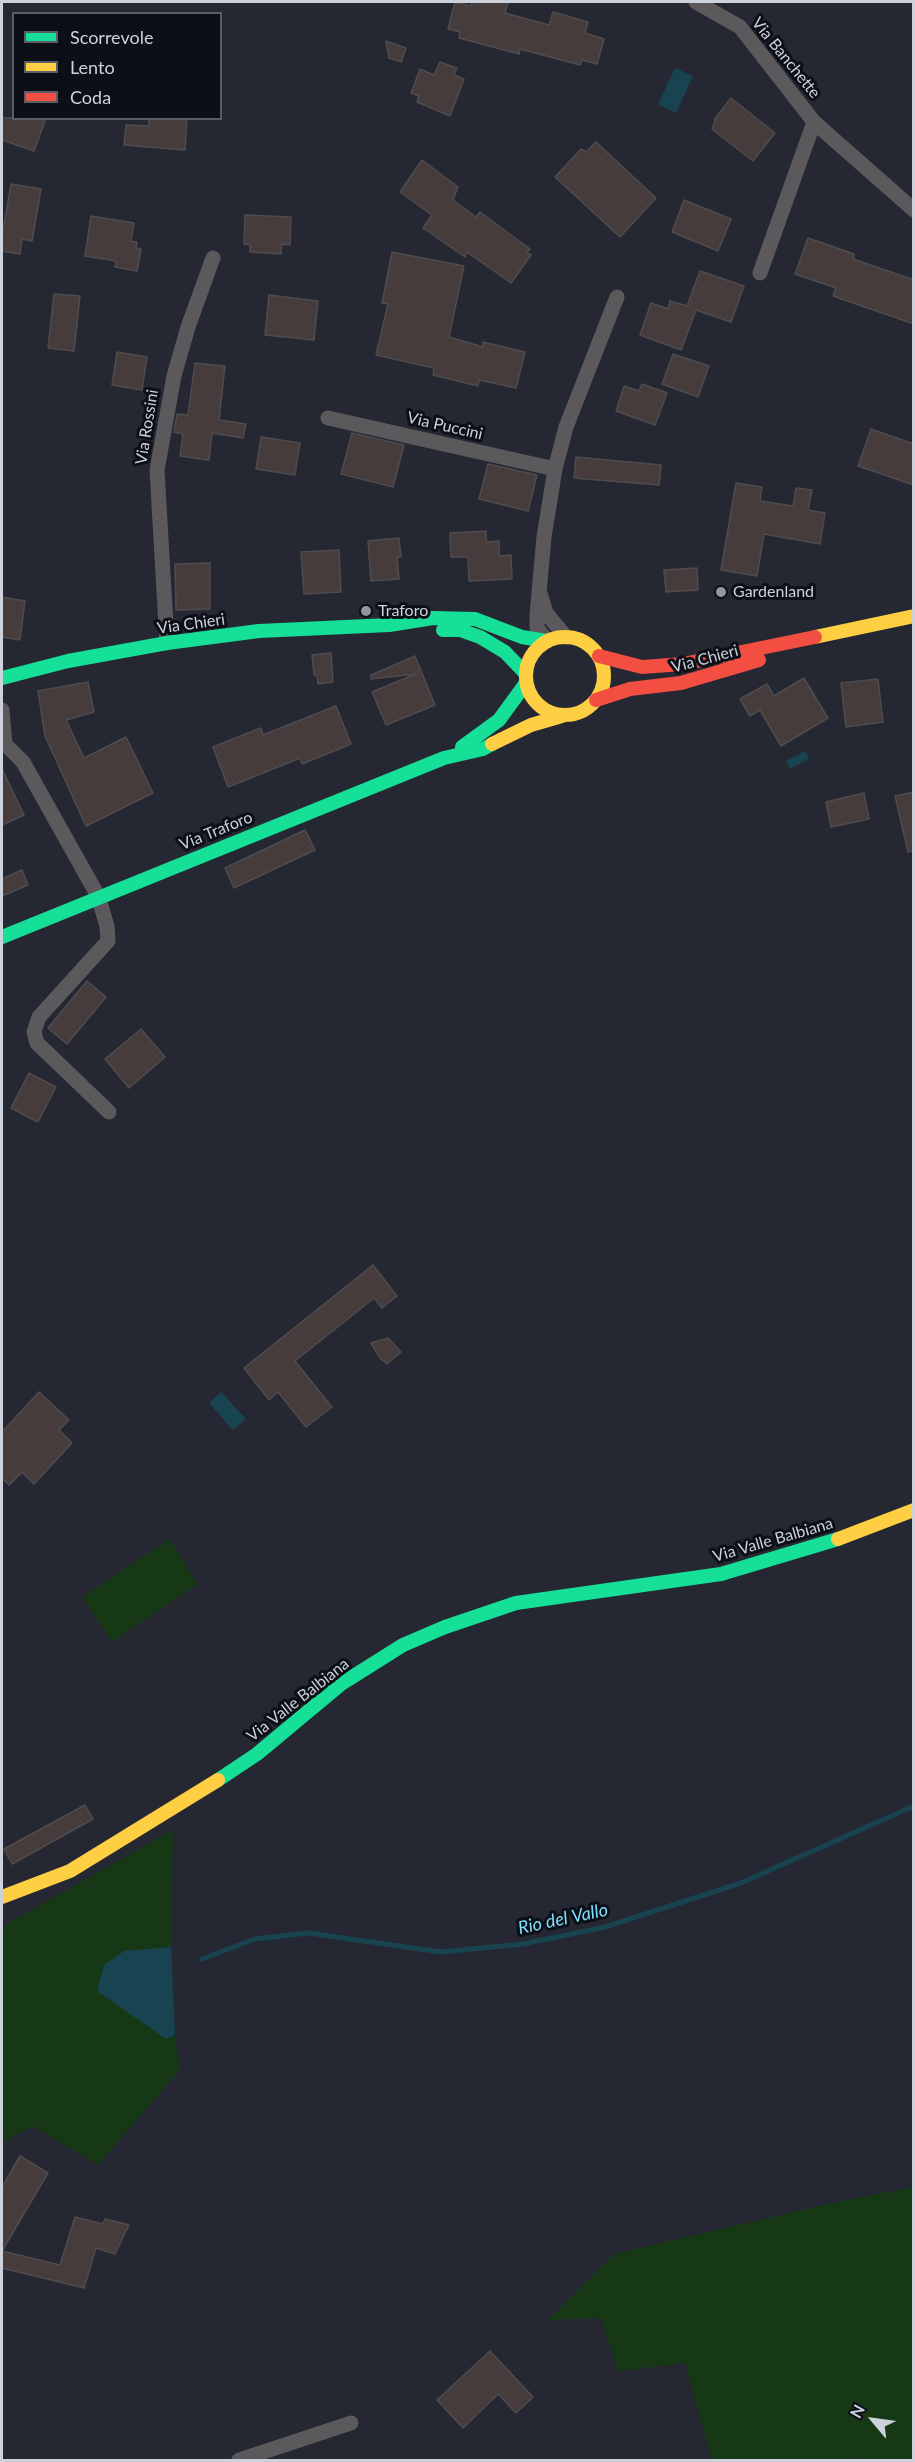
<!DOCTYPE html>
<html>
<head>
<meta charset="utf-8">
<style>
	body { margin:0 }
	#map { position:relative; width:915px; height:2462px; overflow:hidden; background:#252832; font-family:Lato,sans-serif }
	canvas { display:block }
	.frame { position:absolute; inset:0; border:3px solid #cdd1dc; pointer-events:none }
	.legend { position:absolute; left:12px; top:12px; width:210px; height:108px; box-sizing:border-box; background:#0d0f17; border:2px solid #5a5d66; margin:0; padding:8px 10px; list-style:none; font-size:18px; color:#cdd1dc }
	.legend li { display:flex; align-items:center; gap:12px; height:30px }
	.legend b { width:30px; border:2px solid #5a5d66 }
	.north { position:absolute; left:843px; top:2390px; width:60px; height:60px; -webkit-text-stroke:4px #0d0f17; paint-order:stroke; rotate:299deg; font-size:16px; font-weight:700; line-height:24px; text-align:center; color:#cdd1dc }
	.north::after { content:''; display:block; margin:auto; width:21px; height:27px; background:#cdd1dc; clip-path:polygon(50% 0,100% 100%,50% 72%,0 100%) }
</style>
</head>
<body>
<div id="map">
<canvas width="915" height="2462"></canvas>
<div class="frame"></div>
<ul class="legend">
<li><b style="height:8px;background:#16e098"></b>Scorrevole</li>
<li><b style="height:8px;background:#ffcf43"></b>Lento</li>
<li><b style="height:8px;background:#f24e42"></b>Coda</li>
</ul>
<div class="north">N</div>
</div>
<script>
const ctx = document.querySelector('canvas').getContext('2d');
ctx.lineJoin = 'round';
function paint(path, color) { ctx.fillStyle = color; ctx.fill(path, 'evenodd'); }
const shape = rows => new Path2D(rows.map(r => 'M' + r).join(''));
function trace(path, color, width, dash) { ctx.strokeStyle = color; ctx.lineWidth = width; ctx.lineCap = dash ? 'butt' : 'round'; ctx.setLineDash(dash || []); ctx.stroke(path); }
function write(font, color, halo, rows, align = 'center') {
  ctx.font = font + ' Lato,sans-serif'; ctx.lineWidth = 6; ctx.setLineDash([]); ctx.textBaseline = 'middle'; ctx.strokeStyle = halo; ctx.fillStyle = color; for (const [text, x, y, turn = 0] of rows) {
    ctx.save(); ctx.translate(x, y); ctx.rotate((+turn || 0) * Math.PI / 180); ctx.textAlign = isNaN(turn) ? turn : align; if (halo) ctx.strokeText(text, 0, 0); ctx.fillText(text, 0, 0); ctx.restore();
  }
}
paint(shape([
	[169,1539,198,1584,112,1642,82,1597],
	[173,1830,171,1947,124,1951,166,2039,175,2035,180,2070,98,2165,33,2126,7,2140,2,2149,2,1939,5,1925],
	[913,2187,913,2460,860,2460,859,2457,847,2460,712,2460,685,2363,618,2371,601,2318,548,2320,614,2254,832,2203]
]), '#163814');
paint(shape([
	[675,68,693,76,676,113,658,104],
	[805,751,809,759,790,769,786,761],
	[221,1392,246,1419,233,1430,209,1403],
	[171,1947,175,2035,166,2039,97,1991,104,1965,124,1951]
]), '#184452');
trace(shape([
	[202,1959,255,1939,308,1933,441,1952,523,1944,605,1927,741,1883,914,1806]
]), '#184452', 5);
const building = shape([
	[455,2,471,6,472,2,508,2,505,13,549,25,553,12,588,22,585,33,604,39,597,64,582,60,580,65,520,49,519,54,459,38,460,32,448,29,455,2],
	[386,41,406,48,401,62,389,58,386,41],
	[440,62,457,68,454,75,464,79,450,116,417,102,419,96,411,93,420,69,434,75,440,62],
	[731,98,775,133,753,161,712,129,715,121,714,120,731,98],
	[2,118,46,118,34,151,2,140,2,118],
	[149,118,187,118,185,150,124,145,126,125,149,126,149,118],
	[596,142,656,198,620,237,555,177,581,149,586,152,596,142],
	[422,160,458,187,453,200,476,217,480,212,530,249,527,252,531,255,511,283,467,252,465,257,423,228,432,215,400,192,422,160],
	[11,184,41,189,32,241,22,239,20,254,2,251,2,225,4,225,11,184],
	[684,200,731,219,718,251,672,232,684,200],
	[245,215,291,217,290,245,282,244,281,254,250,252,250,245,244,244,245,215],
	[91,216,134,223,131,241,137,242,136,248,141,249,137,271,115,267,116,261,85,256,91,216],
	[808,238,854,254,853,259,914,280,914,324,833,296,836,288,795,274,808,238],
	[392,252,464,266,449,337,483,347,483,342,525,352,516,388,479,380,478,386,433,375,434,368,376,355,388,304,382,303,392,252],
	[700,271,744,286,731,322,696,310,681,350,640,335,651,303,668,309,670,301,687,306,700,271],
	[54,294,80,296,74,351,48,348,54,294],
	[269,295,318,301,314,340,265,335,269,295],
	[117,352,147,357,142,390,112,385,117,352],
	[673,354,709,366,698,397,662,384,673,354],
	[195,363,225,366,219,420,246,424,243,438,212,433,209,460,180,456,183,434,174,432,177,414,188,415,195,363],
	[642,384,667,393,655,425,616,411,624,386,639,391,642,384],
	[871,429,914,444,914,485,858,466,871,429],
	[352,433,404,445,393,487,341,474,352,433],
	[261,437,300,443,295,475,256,469,261,437],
	[576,457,661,465,659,485,574,478,576,457],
	[488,464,537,475,528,511,479,499,488,464],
	[736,483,762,487,760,501,793,506,796,488,812,490,808,510,825,513,820,544,764,534,757,576,721,570,736,483],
	[486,531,486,542,499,541,499,556,511,555,512,579,469,581,468,557,451,557,450,533,486,531],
	[399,538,401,557,397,557,399,579,371,581,368,541,399,538],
	[339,550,341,592,304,594,301,552,339,550],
	[210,563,210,609,176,610,175,564,210,563],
	[697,568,698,590,666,592,664,570,697,568],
	[2,597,25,601,20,640,2,637,2,597],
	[331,653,333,682,318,684,317,676,314,675,312,655,331,653],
	[415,656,435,705,386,725,372,692,416,674,371,679,371,675,415,656],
	[804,678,828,718,781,746,760,710,750,716,740,699,767,684,774,696,804,678],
	[878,679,883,722,846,727,841,683,878,679],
	[88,682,94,712,66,720,84,758,126,737,153,793,86,826,45,736,38,691,88,682],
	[336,706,351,744,302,764,300,758,228,787,213,747,261,728,263,735,336,706],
	[2,769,24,815,2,825,2,769],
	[914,792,914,851,908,852,895,796,914,792],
	[864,793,869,819,831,827,826,802,864,793],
	[305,830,315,850,234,888,225,868,305,830],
	[22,870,28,885,2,896,2,879,22,870],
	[87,981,106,997,67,1044,48,1028,87,981],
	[141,1029,165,1057,129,1088,105,1059,141,1029],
	[29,1073,56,1087,38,1122,11,1108,29,1073],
	[373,1265,397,1296,382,1308,374,1298,295,1361,332,1407,306,1427,278,1392,269,1400,244,1368,373,1265],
	[388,1338,401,1352,387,1364,380,1358,371,1343,388,1338],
	[39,1392,69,1420,59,1430,72,1443,34,1484,22,1472,9,1485,2,1478,2,1432,39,1392],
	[85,1805,93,1819,12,1864,4,1849,85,1805],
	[20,2156,48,2173,2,2251,60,2265,75,2217,103,2224,105,2219,129,2225,115,2254,96,2248,84,2288,2,2268,2,2187,20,2156],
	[490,2351,533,2397,516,2413,498,2394,463,2428,437,2400,490,2351]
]);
paint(building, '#453c3b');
trace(building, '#4f4c4f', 1.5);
trace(shape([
	[696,2,740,27,814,122,914,210],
	[760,273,814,122],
	[328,418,555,469],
	[541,596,546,613,566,637],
	[547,641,537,628,537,615,544,537,555,469,566,427,617,297],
	[167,643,157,470,174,376,188,327,213,258],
	[2,710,5,744,23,762,98,896,107,926,108,941,39,1017,34,1032,37,1043,109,1112],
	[239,2460,351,2423]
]), '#5b595c', 15);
trace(shape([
	[443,630,460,630,480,637,505,652,525,673],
	[2,678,68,661,167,643,259,631,389,625,433,618,475,619,522,637,547,641],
	[462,747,499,720,526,683],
	[2,937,444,758,483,749,492,744],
	[218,1780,257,1754,341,1684,403,1645,445,1627,516,1603,721,1574,838,1539]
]), '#16e098', 14);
trace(shape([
	'526 676a39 39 0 1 1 78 0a39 39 0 1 1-78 0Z',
	[815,637,914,616],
	[492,744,531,725,562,716],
	[838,1539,914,1510],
	[2,1897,70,1871,218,1780]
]), '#ffcf43', 14);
trace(shape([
	[599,656,642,667,683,664,815,637],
	[596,700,630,689,681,683,759,660]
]), '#f24e42', 14);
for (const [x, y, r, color] of [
	[721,592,6,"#9296a0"],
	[366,611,6,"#9296a0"]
]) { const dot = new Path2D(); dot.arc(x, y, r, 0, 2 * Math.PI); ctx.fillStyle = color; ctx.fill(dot); trace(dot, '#0d0f17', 2); }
write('16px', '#cdd1dc', '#0d0f17', [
	["Via Banchette",786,58,51],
	["Via Puccini",445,426,13],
	["Via Rossini",147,427,-81],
	["Via Chieri",191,624,-8],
	["Via Chieri",705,659,-15],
	["Via Traforo",216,831,-22],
	["Via Valle Balbiana",773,1540,-16],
	["Via Valle Balbiana",298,1700,-38]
]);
write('16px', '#cdd1dc', '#0d0f17', [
	["Gardenland",733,592],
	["Traforo",378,611]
], 'left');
write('italic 18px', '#81dffd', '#0d0f17', [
	["Rio del Vallo",563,1919,-12]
]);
</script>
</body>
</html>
